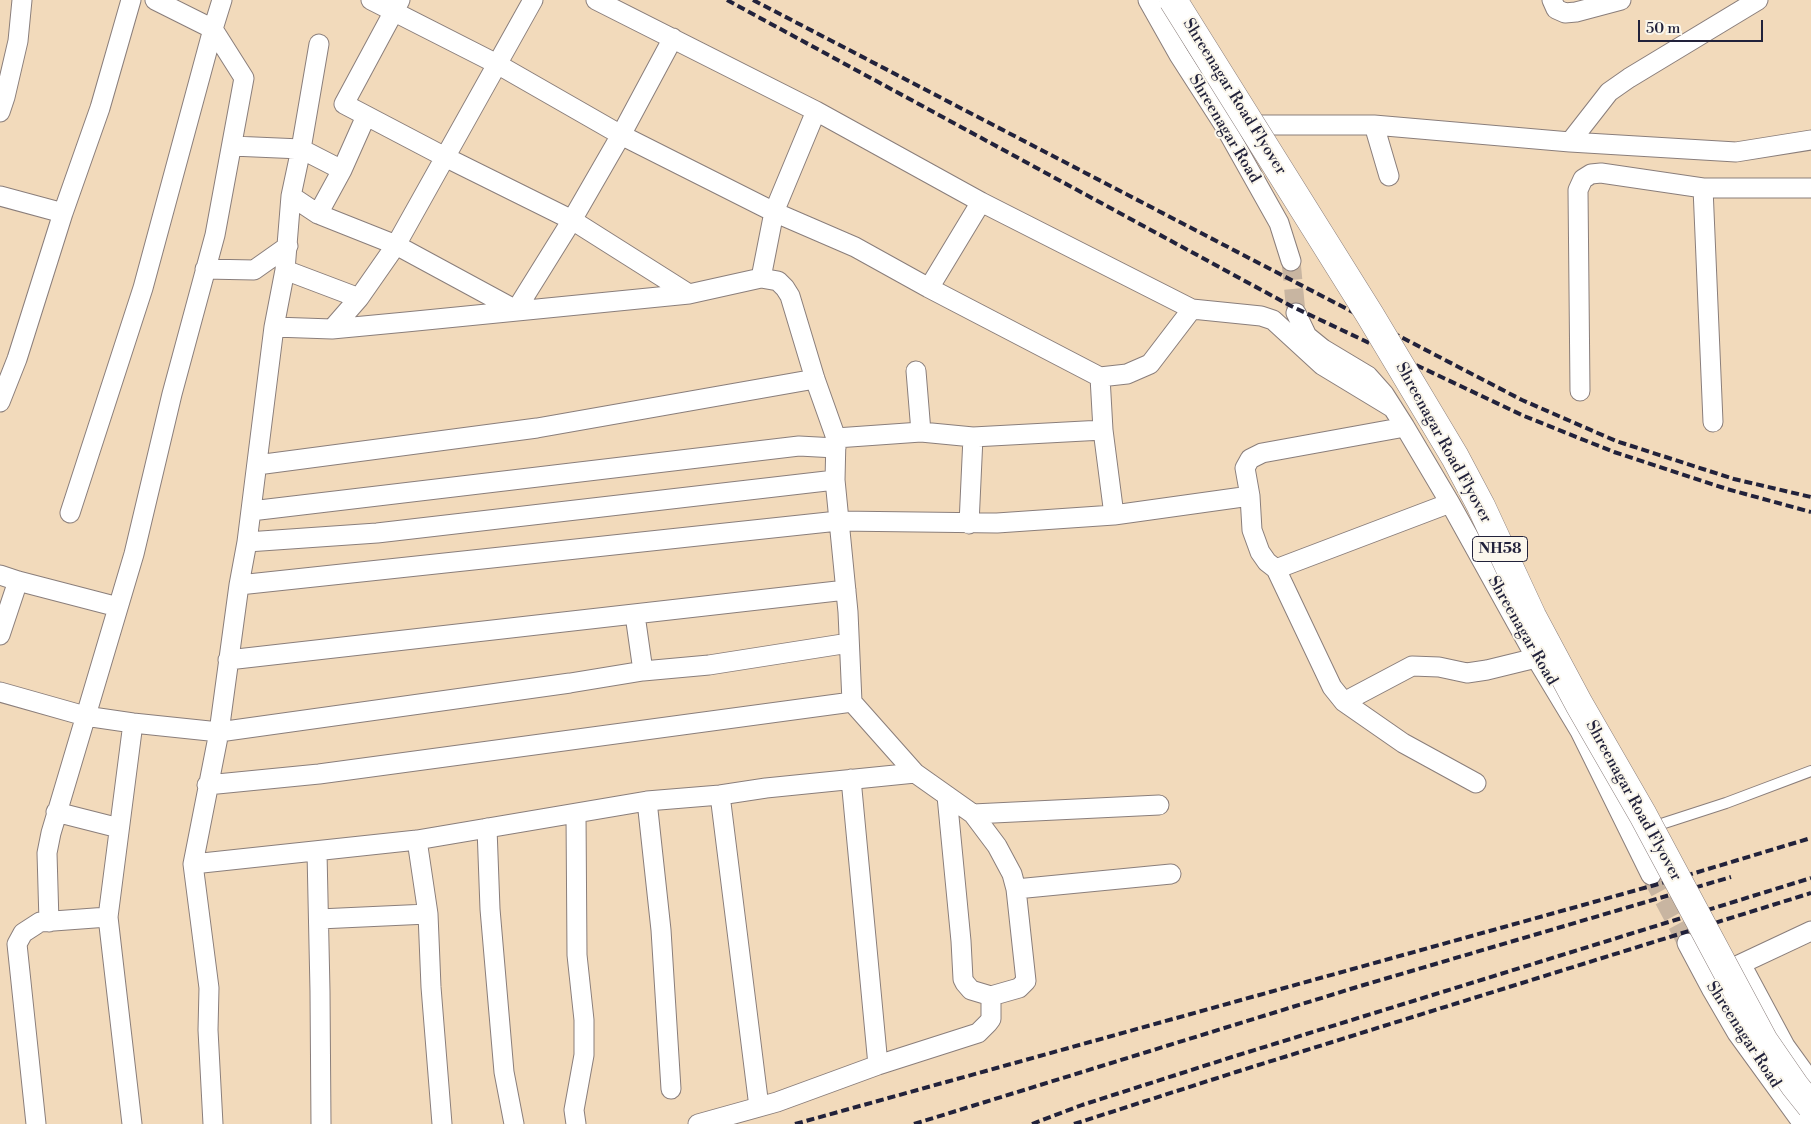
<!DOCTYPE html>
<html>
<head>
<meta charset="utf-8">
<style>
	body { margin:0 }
	#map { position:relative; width:1811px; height:1124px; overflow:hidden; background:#f2dabb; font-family:"Libre Bodoni",serif }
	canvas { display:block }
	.scale { position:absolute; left:1638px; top:20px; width:125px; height:22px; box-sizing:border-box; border:2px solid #22223b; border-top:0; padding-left:6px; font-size:15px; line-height:18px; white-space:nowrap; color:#22223b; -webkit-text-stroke:4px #fbf7ec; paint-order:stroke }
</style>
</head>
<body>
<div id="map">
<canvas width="1811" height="1124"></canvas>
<div class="scale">50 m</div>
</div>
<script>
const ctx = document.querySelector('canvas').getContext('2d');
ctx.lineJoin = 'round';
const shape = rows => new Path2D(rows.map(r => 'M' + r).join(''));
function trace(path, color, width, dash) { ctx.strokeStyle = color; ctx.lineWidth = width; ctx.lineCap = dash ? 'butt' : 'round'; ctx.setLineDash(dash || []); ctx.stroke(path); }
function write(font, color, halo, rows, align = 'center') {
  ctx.font = font + ' "Libre Bodoni",serif'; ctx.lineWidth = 4; ctx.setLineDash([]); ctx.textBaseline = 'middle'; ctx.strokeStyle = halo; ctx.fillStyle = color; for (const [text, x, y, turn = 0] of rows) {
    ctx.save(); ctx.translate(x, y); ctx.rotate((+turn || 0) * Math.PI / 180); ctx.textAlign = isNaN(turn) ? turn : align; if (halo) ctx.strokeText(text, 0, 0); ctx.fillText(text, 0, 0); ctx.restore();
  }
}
trace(shape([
	[1291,261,1296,313],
	[1651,875,1687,943]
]), '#c8b5a1', 19, [19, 9]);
const lane = shape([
	[1652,827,1726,803,1811,771]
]);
const street = shape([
	[371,0,497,64,621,135,774,212,855,247,929,288,1100,377,1127,374,1150,364,1192,309],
	[400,0,344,104,445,157,572,220,689,294],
	[596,0,816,111,981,202,1192,309,1261,316,1273,320,1322,365,1393,408],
	[1148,0,1179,55,1224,125,1279,223,1291,261],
	[1552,0,1556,9,1565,13,1576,12,1621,0],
	[0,112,5,97,18,41,22,0],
	[1224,125,1374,125,1570,142,1736,152,1811,140],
	[1374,125,1389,176],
	[1570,142,1609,92,1629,78,1758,0],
	[232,146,301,149,342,170],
	[1703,188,1713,422],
	[0,196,63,213],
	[291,196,318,214,396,245,516,310,572,220,621,135,673,38],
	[318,214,342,170,366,116],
	[205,269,254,270,288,246],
	[285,270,359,298,396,245,533,0],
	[761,278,774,212,816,111],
	[929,288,981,202],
	[1296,313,1307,336,1323,349,1368,376,1384,394,1405,427,1450,503,1536,658,1580,731,1651,875],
	[274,327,332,329,406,322,689,294,761,278,778,281,785,288,790,296,815,379,836,438,835,480,848,612,852,702,915,773,973,814,997,846,1012,874,1016,889,1026,981,1019,988,991,996,991,1019,988,1023,978,1033,878,1065,777,1102,698,1124],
	[332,329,359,298],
	[916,371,921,432],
	[1100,377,1103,430,1114,515],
	[1580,391,1578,190,1583,179,1591,174,1601,173,1703,188,1811,188],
	[0,402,17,359,63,213,100,108,131,0],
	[1405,427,1262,453,1250,459,1245,468,1250,496,1252,530,1260,552,1267,562,1276,569,1332,687,1344,702,1403,743,1476,783],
	[836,438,921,432,973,437,1103,430],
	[257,465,537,428,815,379],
	[251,511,799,446,836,448],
	[70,513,143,288,213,29,222,0],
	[969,524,973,437],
	[247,542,377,533,835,480],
	[1276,569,1450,503],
	[0,575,18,581,118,607],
	[239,585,838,521,997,523,1114,515,1250,496],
	[635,615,643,671,709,665,849,643],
	[0,635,18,581],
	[228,660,846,590],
	[0,692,85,716,133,723,219,732,570,683,643,671],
	[1344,702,1412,666,1439,667,1467,673,1487,670,1536,658],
	[851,779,878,1065],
	[207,785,319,774,852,702],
	[720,795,759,1107],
	[947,796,961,941,963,979,965,983,971,990,991,996],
	[647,801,661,930,671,1089],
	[56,812,119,828],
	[576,814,577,955,584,1020,584,1055,574,1110,576,1124],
	[973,814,1159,805],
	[487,828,490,909,504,1072,514,1124],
	[417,840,428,914,431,987,442,1124],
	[317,852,320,991,321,1124],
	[193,864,417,840,647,801,720,795,766,788,915,773],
	[1016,889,1171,874],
	[319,919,428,914],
	[49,922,47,853,51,833,134,554,172,394,215,235,244,78,213,29,155,0],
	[1687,943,1712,990,1737,1033,1803,1124],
	[1741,964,1785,1046,1811,1082],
	[1730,969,1811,931],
	[36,1124,17,944,23,933,40,922,108,917],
	[132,1124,108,917,133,723],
	[213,1124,208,1030,209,988,193,864,219,732,239,585,247,542,274,327,285,270,291,196,301,149,319,44]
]);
trace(lane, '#8a7e7b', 12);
trace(street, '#8a7e7b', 21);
trace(lane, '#fff', 10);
trace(street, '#fff', 19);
trace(shape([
	[727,0,1291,306,1524,416,1614,452,1727,489,1811,512],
	[753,0,1522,400,1616,441,1734,479,1811,497],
	[795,1124,1655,885,1811,838],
	[914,1124,1357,987,1731,877],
	[1032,1124,1082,1105,1232,1057,1811,878],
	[1074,1124,1236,1072,1811,893]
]), '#22223b', 4, [8, 4]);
const highwayBridge = shape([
	[1173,0,1370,315,1455,457,1481,506,1532,616,1579,704,1643,815,1764,1041,1795,1086,1811,1106]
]);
trace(highwayBridge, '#8a7e7b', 29, []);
trace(highwayBridge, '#fff', 28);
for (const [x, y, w] of [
	[1500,549,55]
]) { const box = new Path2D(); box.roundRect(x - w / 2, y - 12.5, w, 25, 4); ctx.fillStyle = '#fbf7ec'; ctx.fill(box); trace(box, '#22223b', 1); }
write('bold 15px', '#22223b', null, [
	["NH58",1500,549]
]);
write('16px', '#22223b', '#fbf7ec', [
	["Shreenagar Road Flyover",1234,97,58],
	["Shreenagar Road",1224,129,59],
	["Shreenagar Road Flyover",1443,443,61],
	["Shreenagar Road",1522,631,60],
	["Shreenagar Road Flyover",1633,801,61],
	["Shreenagar Road",1743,1035,57]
]);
</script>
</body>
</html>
